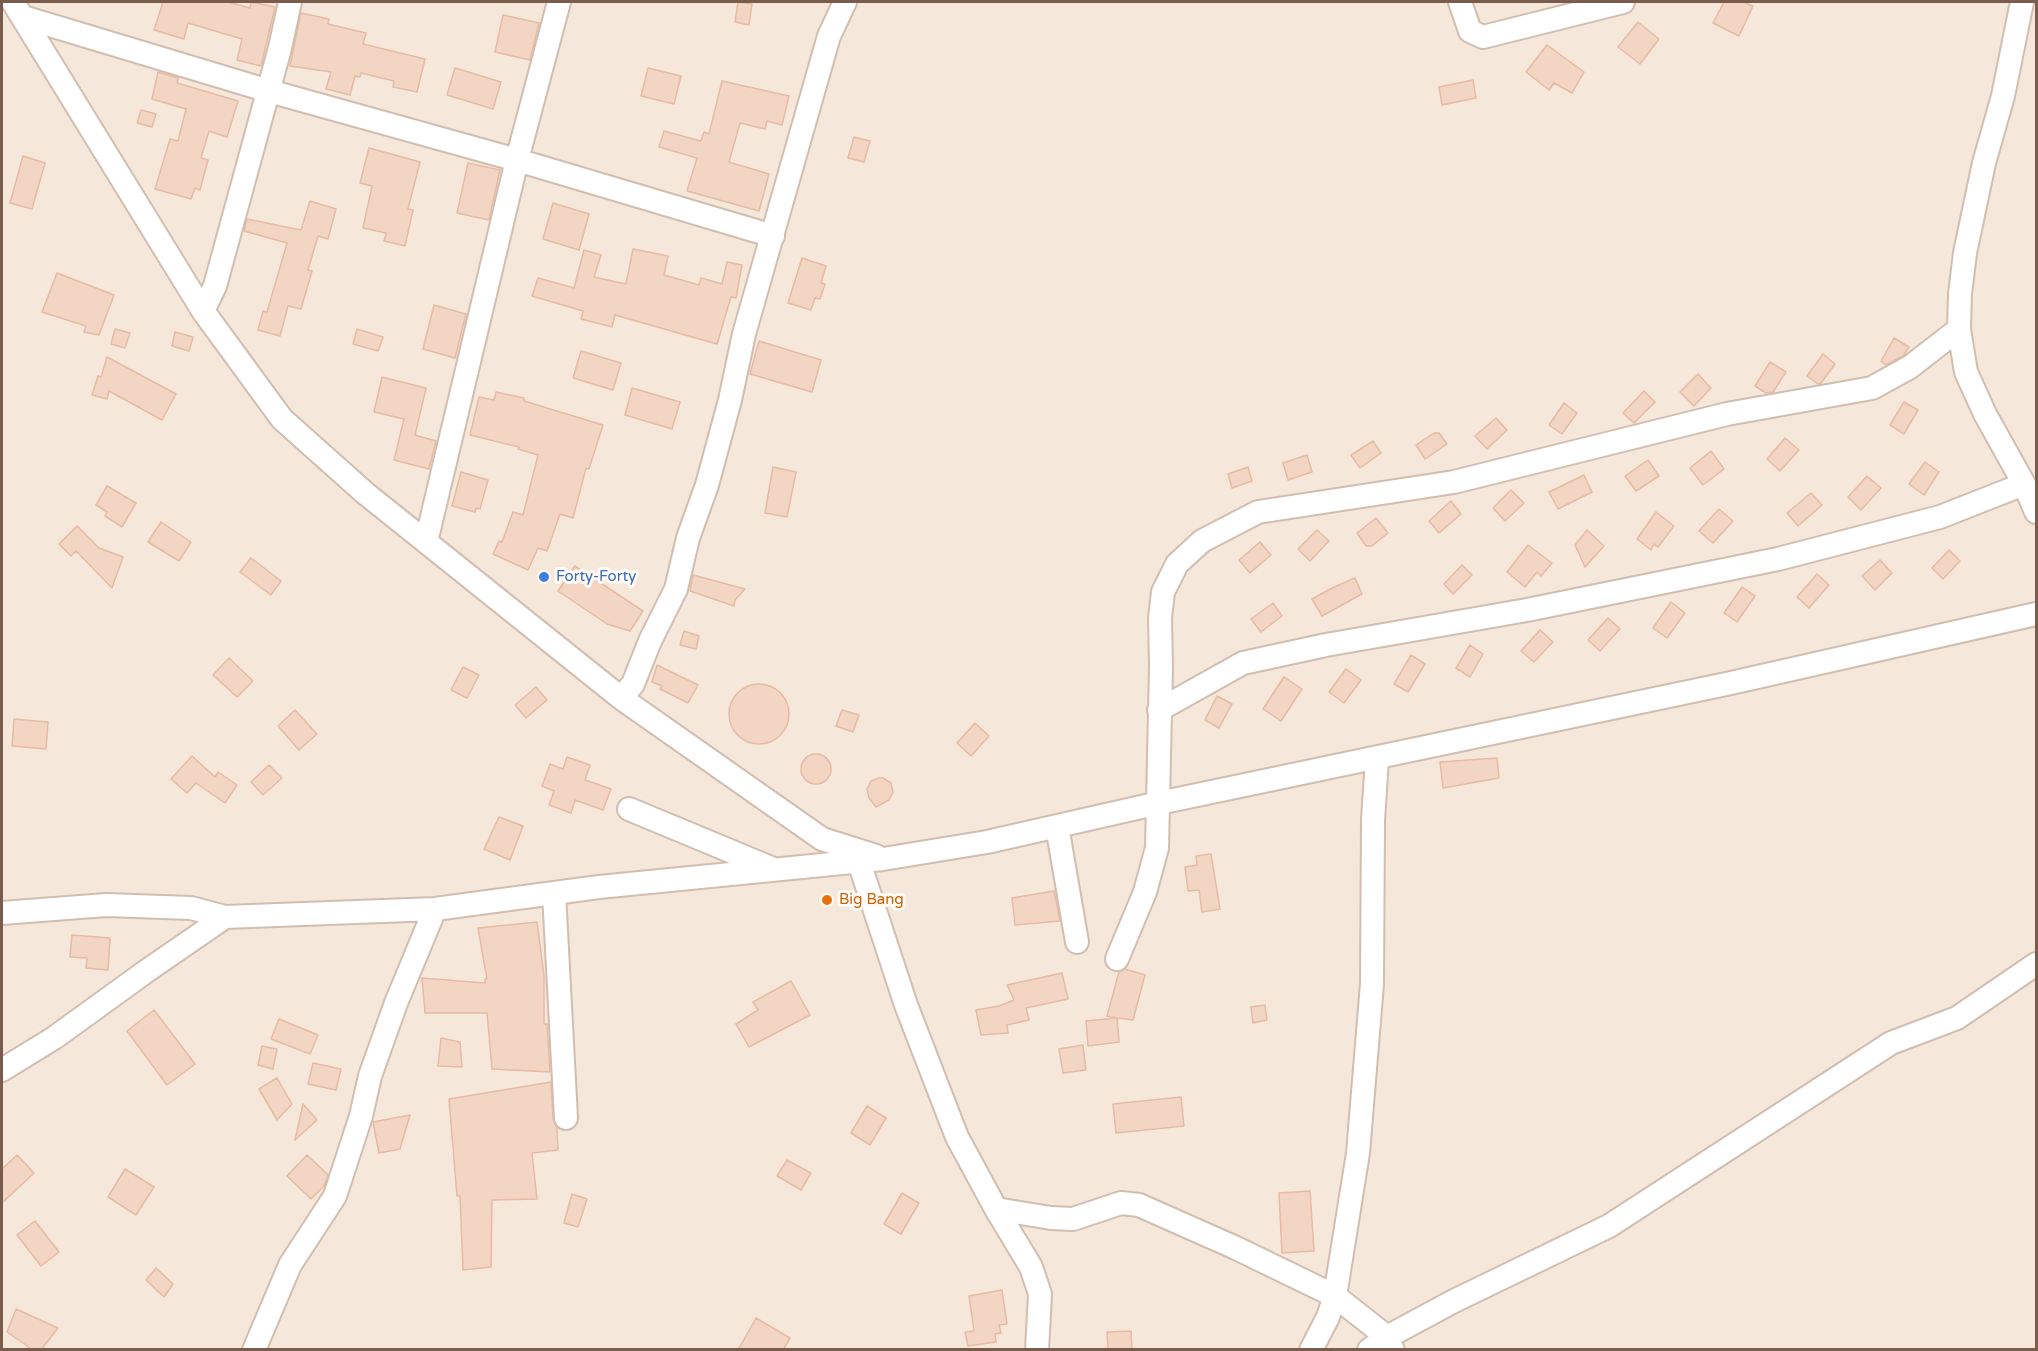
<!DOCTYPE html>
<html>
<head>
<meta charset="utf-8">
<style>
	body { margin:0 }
	#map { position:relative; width:2038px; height:1351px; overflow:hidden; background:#fdf6ec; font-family:"Varela Round",sans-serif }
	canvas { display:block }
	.frame { position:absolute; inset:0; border:3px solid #7a5c4d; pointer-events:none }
</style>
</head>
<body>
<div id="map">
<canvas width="2038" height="1351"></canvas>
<div class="frame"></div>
</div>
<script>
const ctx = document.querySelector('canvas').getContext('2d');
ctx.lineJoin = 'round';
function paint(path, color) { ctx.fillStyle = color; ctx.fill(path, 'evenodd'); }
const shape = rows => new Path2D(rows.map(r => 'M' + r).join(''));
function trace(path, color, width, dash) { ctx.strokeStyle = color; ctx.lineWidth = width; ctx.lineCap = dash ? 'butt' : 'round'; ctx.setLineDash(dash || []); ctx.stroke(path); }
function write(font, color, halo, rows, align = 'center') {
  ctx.font = font + ' "Varela Round",sans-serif'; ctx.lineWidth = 6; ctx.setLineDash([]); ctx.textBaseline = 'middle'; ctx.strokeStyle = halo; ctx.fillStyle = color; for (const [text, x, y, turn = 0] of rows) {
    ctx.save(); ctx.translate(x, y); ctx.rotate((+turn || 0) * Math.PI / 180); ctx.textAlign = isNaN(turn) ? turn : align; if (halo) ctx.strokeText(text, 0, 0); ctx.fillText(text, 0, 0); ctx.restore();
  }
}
paint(shape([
	[2,2,2036,2,2036,1349,2,1349]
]), '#f5e8da');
const building = shape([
	[163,2,228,2,250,8,251,2,275,7,261,66,237,60,242,39,188,23,184,39,154,30,163,2],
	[738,2,752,4,749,25,735,22,738,2],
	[1724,2,1743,2,1753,6,1739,36,1713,23,1724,2],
	[301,13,329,19,328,24,366,33,363,44,425,59,417,92,393,87,394,81,361,73,360,77,355,76,350,95,326,89,331,72,290,66,301,13],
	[503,15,539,23,530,60,495,52,503,15],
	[1638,22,1659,39,1640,64,1618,47,1638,22],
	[1547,45,1584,72,1572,93,1554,83,1549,90,1526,72,1547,45],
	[455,68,501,82,493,109,447,95,455,68],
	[648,68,681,76,674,104,641,96,648,68],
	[158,72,178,78,177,83,238,101,227,137,209,131,201,158,208,160,200,190,195,188,191,199,155,189,170,139,178,141,186,109,152,99,158,72],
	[1473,80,1476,98,1442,105,1439,87,1473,80],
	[722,81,789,96,782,125,767,121,765,129,740,123,729,162,769,174,759,211,687,191,697,158,659,147,664,131,701,141,704,132,709,134,722,81],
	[141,110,156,114,152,127,137,123,141,110],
	[854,137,870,141,864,162,848,158,854,137],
	[369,148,420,162,408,209,413,210,405,246,384,241,386,233,363,228,372,186,360,183,369,148],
	[23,156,45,163,32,209,10,203,23,156],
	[468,163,500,170,489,220,457,213,468,163],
	[310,201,336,209,328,239,318,236,308,270,312,271,301,309,288,306,280,336,258,330,263,311,267,312,287,243,244,231,247,219,301,230,310,201],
	[553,203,589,214,579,250,543,239,553,203],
	[633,249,668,256,664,275,699,285,701,278,722,284,727,262,742,265,736,298,731,297,717,344,615,315,612,327,581,319,583,311,532,296,538,278,574,288,584,250,601,255,594,277,626,284,633,249],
	[802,258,826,266,821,283,825,284,820,299,815,298,811,310,788,303,802,258],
	[57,273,114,295,99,335,84,332,86,326,42,312,57,273],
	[434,305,466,314,455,358,423,349,434,305],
	[115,329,130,333,125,348,111,344,115,329],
	[357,329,383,337,378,351,353,344,357,329],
	[175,332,193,337,189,351,172,346,175,332],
	[1894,338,1909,347,1903,356,1886,365,1881,361,1894,338],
	[759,341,821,360,812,392,750,374,759,341],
	[581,351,621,363,613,390,573,378,581,351],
	[1823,354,1835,364,1821,383,1818,384,1807,376,1823,354],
	[107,357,176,394,162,420,109,391,107,399,92,395,98,376,101,377,107,357],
	[1770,362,1786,372,1773,392,1766,393,1755,386,1770,362],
	[1698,374,1711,388,1694,406,1680,392,1698,374],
	[382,377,426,388,415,435,436,441,429,469,394,460,404,419,374,412,382,377],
	[632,388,680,402,672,429,625,415,632,388],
	[1644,391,1655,402,1634,423,1623,413,1644,391],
	[496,392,524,398,524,401,603,425,589,469,586,468,573,518,560,514,547,551,538,548,528,570,493,554,499,541,502,542,513,512,523,515,538,455,518,449,519,447,470,435,479,397,494,400,496,392],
	[1904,402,1918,410,1904,434,1890,425,1904,402],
	[1564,403,1577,413,1562,434,1549,425,1564,403],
	[1496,418,1507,430,1487,449,1475,436,1496,418],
	[1434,433,1439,433,1447,444,1425,459,1416,445,1434,433],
	[1785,438,1799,450,1780,471,1767,459,1785,438],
	[1373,441,1381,453,1360,468,1351,455,1373,441],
	[1711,451,1724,469,1703,485,1690,468,1711,451],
	[1307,455,1312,472,1288,480,1283,463,1307,455],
	[1648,460,1659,476,1636,491,1625,476,1648,460],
	[1925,462,1939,472,1924,495,1909,484,1925,462],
	[773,467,796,472,787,517,765,513,773,467],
	[1248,467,1252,481,1232,488,1228,474,1248,467],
	[461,472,488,480,480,509,476,508,475,512,452,506,461,472],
	[1584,475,1592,492,1558,509,1549,492,1584,475],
	[1867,476,1881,488,1861,510,1848,497,1867,476],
	[107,486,136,503,122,527,105,516,107,512,96,505,107,486],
	[1511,490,1524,503,1505,521,1493,508,1511,490],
	[1811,493,1822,505,1798,526,1787,513,1811,493],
	[1451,501,1461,514,1439,533,1429,521,1451,501],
	[1719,509,1733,521,1713,543,1699,531,1719,509],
	[1656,512,1674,526,1658,547,1654,544,1651,550,1637,539,1656,512],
	[1376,518,1388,533,1372,546,1366,546,1357,533,1376,518],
	[161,522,191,542,179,561,148,542,161,522],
	[77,526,99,548,123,557,112,588,76,551,71,556,59,544,77,526],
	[1317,530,1329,541,1310,561,1298,549,1317,530],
	[1587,530,1604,546,1585,567,1575,545,1587,530],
	[1260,542,1271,555,1250,573,1239,560,1260,542],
	[1528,545,1552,563,1541,576,1537,572,1525,587,1507,572,1528,545],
	[1949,550,1960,561,1943,579,1932,568,1949,550],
	[251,558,281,581,271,595,240,572,251,558],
	[1880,560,1892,573,1875,590,1862,576,1880,560],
	[1462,565,1472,575,1453,594,1444,584,1462,565],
	[575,566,643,611,630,631,607,624,558,591,575,566],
	[1817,574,1829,585,1809,608,1797,597,1817,574],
	[693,575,745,589,735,600,734,606,690,591,693,575],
	[1355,578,1362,594,1322,616,1312,599,1334,587,1355,578],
	[1742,587,1755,596,1737,622,1724,613,1742,587],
	[1671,602,1685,613,1667,638,1653,628,1671,602],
	[1273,603,1282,616,1261,632,1251,619,1273,603],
	[1608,618,1620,629,1600,651,1588,640,1608,618],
	[1540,630,1553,642,1534,662,1521,651,1540,630],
	[684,631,699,636,696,649,680,645,684,631],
	[1470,645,1483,654,1470,677,1456,668,1470,645],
	[1411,655,1425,664,1408,692,1394,684,1411,655],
	[229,658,253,681,237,697,213,675,229,658],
	[657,665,698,685,688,703,660,689,662,686,652,682,657,665],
	[463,667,479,675,467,698,451,690,463,667],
	[1346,669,1361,680,1344,703,1329,692,1346,669],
	[1284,677,1302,689,1281,721,1263,709,1284,677],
	'729 714a30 30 0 1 1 60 0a30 30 0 1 1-60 0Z',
	[536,687,547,700,526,718,515,705,536,687],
	[1217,696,1232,704,1219,728,1205,720,1217,696],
	[295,710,317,734,299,750,278,726,295,710],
	[842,710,859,715,853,732,836,726,842,710],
	[14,719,48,722,46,749,12,746,14,719],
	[975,723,989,736,971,756,957,743,975,723],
	'801 769a15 15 0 1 1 30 0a15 15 0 1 1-30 0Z',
	[192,756,215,777,218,772,237,785,225,803,196,783,187,793,171,779,192,756],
	[567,757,590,765,585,780,611,789,603,810,575,800,571,813,549,805,554,791,542,786,550,764,563,769,567,757],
	[1497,758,1499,778,1443,788,1440,762,1497,758],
	[269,765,282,778,263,795,251,782,269,765],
	[879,778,883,778,891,783,893,792,889,800,876,807,869,798,867,789,871,781,879,778],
	[499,817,523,826,510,860,484,849,499,817],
	[1211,854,1220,909,1202,912,1199,890,1188,891,1185,867,1197,865,1196,856,1211,854],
	[1054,891,1060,921,1015,925,1012,898,1054,891],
	[537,922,544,976,544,1024,547,1024,550,1072,492,1069,487,1013,425,1013,422,978,485,983,485,979,487,979,478,928,537,922],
	[72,935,110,938,108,970,86,968,87,958,70,957,72,935],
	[1125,969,1145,975,1133,1020,1117,1018,1119,1042,1088,1046,1086,1021,1116,1018,1107,1016,1119,972,1125,969],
	[1062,973,1068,999,1026,1008,1029,1020,1007,1025,1008,1033,981,1035,976,1010,999,1006,1014,1000,1007,985,1062,973],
	[791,981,810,1015,749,1047,736,1024,758,1010,753,1002,791,981],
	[1265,1005,1267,1020,1253,1023,1251,1007,1265,1005],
	[154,1010,195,1064,167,1085,127,1031,154,1010],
	[279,1019,318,1035,310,1054,271,1039,279,1019],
	[441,1038,460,1042,462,1067,438,1066,441,1038],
	[1083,1045,1086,1070,1063,1073,1059,1049,1083,1045],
	[262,1046,277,1049,273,1069,258,1065,262,1046],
	[313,1063,341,1069,336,1090,308,1084,313,1063],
	[277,1078,292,1104,277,1120,259,1089,277,1078],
	[551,1082,553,1119,557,1128,558,1150,532,1153,537,1199,492,1200,491,1267,463,1270,460,1196,457,1196,449,1099,551,1082],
	[1181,1097,1184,1126,1116,1133,1113,1104,1181,1097],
	[303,1104,317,1120,295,1140,303,1104],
	[867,1106,886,1118,870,1145,851,1133,867,1106],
	[410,1115,400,1149,379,1153,373,1122,410,1115],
	[17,1155,34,1173,2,1203,2,1169,17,1155],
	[307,1155,328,1175,324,1186,311,1199,287,1176,307,1155],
	[787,1160,811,1173,801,1190,777,1176,787,1160],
	[125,1169,154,1187,136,1215,108,1197,125,1169],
	[1310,1191,1314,1251,1282,1253,1279,1193,1310,1191],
	[902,1193,919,1203,901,1234,884,1224,902,1193],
	[572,1194,587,1199,578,1227,564,1223,572,1194],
	[35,1221,59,1252,41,1266,17,1235,35,1221],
	[156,1268,173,1284,164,1297,146,1280,156,1268],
	[1002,1290,1007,1324,999,1325,1001,1333,995,1334,996,1342,968,1346,965,1332,974,1331,969,1296,1002,1290],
	[16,1309,58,1328,41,1350,33,1350,7,1332,16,1309],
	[756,1318,790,1338,783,1350,738,1350,756,1318],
	[1131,1331,1132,1350,1108,1350,1107,1332,1131,1331]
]);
paint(building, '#f3d5c3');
trace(building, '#e6bba3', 1.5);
const minor = shape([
	[13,2,203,311,282,419,365,493,621,698,822,839,876,856],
	[1460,2,1470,31,1483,37,1623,2],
	[2022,2,2003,96,1984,163,1965,253,1960,294,1959,329,1966,372,1985,414,2024,484,2036,512],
	[23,17,269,91,517,160,773,236],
	[203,311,215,286,280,48,290,2],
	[426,542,517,160,559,2],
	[621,698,633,684,650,641,676,589,688,538,707,485,730,400,744,334,829,36,845,2],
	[1159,710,1243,663,1326,645,1527,610,1778,559,1940,517,2024,484],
	[629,809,771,868],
	[1057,826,1077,942],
	[859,862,906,1005,957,1137,996,1209,1031,1267,1040,1294,1037,1350],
	[554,893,566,1118],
	[2,913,106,905,191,908,225,917,435,909,599,887,883,859,987,842,1159,803,1731,683,2036,614],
	[1117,959,1145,892,1157,848,1161,666,1160,618,1163,592,1177,564,1202,541,1258,512,1454,482,1727,414,1872,388,1910,367,1959,329],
	[2,1070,54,1038,148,970,225,917],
	[996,1209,1051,1218,1073,1219,1121,1203,1139,1205,1236,1248,1335,1296,1387,1337,1393,1350],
	[254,1350,290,1265,335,1196,361,1116,370,1076,396,1003,435,909],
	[1311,1350,1328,1317,1335,1296,1358,1153,1372,984,1373,820,1377,759],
	[1369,1350,1387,1337,1454,1301,1609,1226,1891,1043,1957,1018,2036,964]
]);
trace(minor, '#d1beb0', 26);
trace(minor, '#fff', 22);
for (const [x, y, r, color] of [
	[544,577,6,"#3f7fe0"],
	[827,900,6,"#e8710a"]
]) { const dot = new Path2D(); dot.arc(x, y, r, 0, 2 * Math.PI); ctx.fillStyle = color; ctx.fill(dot); trace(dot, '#fffaf3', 2); }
write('15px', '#366cbe', '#fffaf3', [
	["Forty-Forty",556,577]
], 'left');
write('15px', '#c56008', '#fffaf3', [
	["Big Bang",839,900]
], 'left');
</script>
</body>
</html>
